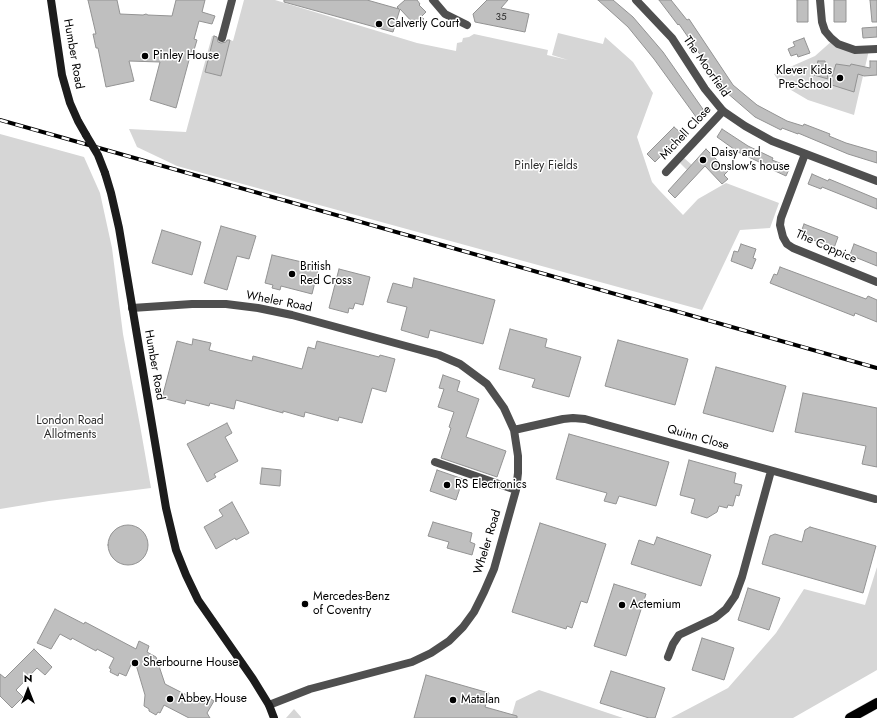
<!DOCTYPE html>
<html>
<head>
<meta charset="utf-8">
<style>
	body { margin:0 }
	#map { position:relative; width:877px; height:718px; overflow:hidden; background:#fff; font-family:Jost,sans-serif }
	canvas { display:block }
	.north { position:absolute; left:8px; top:670px; width:40px; height:40px; -webkit-text-stroke:3px #fff; paint-order:stroke; rotate:0deg; font-size:11px; font-weight:700; line-height:16px; text-align:center; color:#000 }
	.north::after { content:''; display:block; margin:auto; width:14px; height:18px; background:#000; clip-path:polygon(50% 0,100% 100%,50% 72%,0 100%) }
</style>
</head>
<body>
<div id="map">
<canvas width="877" height="718"></canvas>
<div class="north">N</div>
</div>
<script>
const ctx = document.querySelector('canvas').getContext('2d');
ctx.lineJoin = 'round';
function paint(path, color) { ctx.fillStyle = color; ctx.fill(path, 'evenodd'); }
const shape = rows => new Path2D(rows.map(r => 'M' + r).join(''));
function trace(path, color, width, dash) { ctx.strokeStyle = color; ctx.lineWidth = width; ctx.lineCap = dash ? 'butt' : 'round'; ctx.setLineDash(dash || []); ctx.stroke(path); }
function write(font, color, halo, rows, align = 'center') {
  ctx.font = font + ' Jost,sans-serif'; ctx.lineWidth = 3; ctx.setLineDash([]); ctx.textBaseline = 'middle'; ctx.strokeStyle = halo; ctx.fillStyle = color; for (const [text, x, y, turn = 0] of rows) {
    ctx.save(); ctx.translate(x, y); ctx.rotate((+turn || 0) * Math.PI / 180); ctx.textAlign = isNaN(turn) ? turn : align; if (halo) ctx.strokeText(text, 0, 0); ctx.fillText(text, 0, 0); ctx.restore();
  }
}
paint(shape([
	[244,0,275,0,417,43,456,51,457,43,462,42,463,38,469,37,474,34,548,50,547,55,568,60,552,55,558,33,603,44,605,37,633,62,653,93,637,137,652,182,659,190,683,215,698,199,726,183,779,203,770,228,740,230,702,310,177,166,137,147,129,129,186,132,212,36,214,36,205,71,221,76,230,40,233,41],
	[833,40,869,50,854,115,808,100,791,90,778,80,774,74,815,56],
	[0,134,84,157,100,193,112,248,123,334,141,431,151,488,49,501,0,509],
	[684,158,692,165,687,170,680,163],
	[877,567,877,670,793,718,671,718,728,688,776,633,804,589,865,605],
	[539,690,623,718,511,718,516,701],
	[294,709,301,717,301,718,286,718]
]), '#d6d6d6');
const building = shape([
	[88,0,117,0,120,14,143,15,146,14,148,15,172,16,176,0,205,0,202,12,215,16,212,24,199,21,194,39,197,40,194,50,192,49,176,108,150,100,160,62,129,61,134,81,106,87,98,48,96,48,93,34,96,34,88,0],
	[284,0,367,0,399,9,397,7,405,0,417,0,420,4,419,5,426,12,421,17,424,19,416,26,400,9,393,32,284,2,284,0],
	[487,0,508,0,501,8,529,14,525,32,475,22,473,14,487,0],
	[598,0,613,0,633,17,663,52,707,115,699,121,654,59,628,27,598,0],
	[659,0,671,0,687,20,689,19,733,85,757,105,787,121,803,126,804,124,830,134,829,136,846,143,877,152,877,163,848,154,798,133,798,134,782,128,781,130,755,117,726,92,679,24,678,25,659,0],
	[797,0,808,0,808,22,797,22,797,0],
	[834,0,846,0,846,22,834,22,834,0],
	[870,0,877,0,877,22,872,22,870,0],
	[877,27,877,37,863,38,862,28,877,27],
	[214,36,217,37,218,42,221,43,226,42,227,40,230,40,221,76,205,72,214,36],
	[804,38,810,53,798,57,797,54,791,56,788,49,795,46,793,42,804,38],
	[818,61,825,61,828,79,814,75,818,61],
	[870,61,877,61,877,75,864,76,858,74,854,92,832,85,833,80,831,80,836,64,850,66,851,64,870,68,870,61],
	[674,127,682,134,655,162,647,154,674,127],
	[722,129,748,146,773,158,772,160,790,167,786,176,773,170,774,169,738,152,717,137,722,129],
	[706,149,728,171,724,175,728,179,722,184,705,166,675,198,668,191,706,149],
	[812,174,828,181,829,179,877,199,877,209,822,187,821,189,808,184,812,174],
	[804,224,838,237,834,248,800,235,804,224],
	[221,226,256,236,249,259,237,256,227,290,204,283,221,226],
	[162,230,201,242,192,275,152,263,162,230],
	[741,244,756,249,753,258,756,259,752,269,731,261,734,251,738,252,741,244],
	[854,244,877,253,877,266,850,255,854,244],
	[272,255,319,266,312,294,281,286,280,290,272,288,273,285,265,283,272,255],
	[780,267,866,299,868,296,877,300,877,322,855,313,854,316,770,283,774,274,777,275,780,267],
	[339,269,370,277,363,305,355,303,353,309,349,308,348,313,329,308,339,269],
	[414,278,495,300,483,344,430,330,428,338,401,330,407,307,387,302,393,283,412,288,414,278],
	[510,329,547,339,545,347,581,357,569,397,532,387,535,379,499,369,510,329],
	[193,339,211,343,209,350,252,361,253,356,302,369,308,347,315,349,317,341,379,357,380,355,395,359,386,392,372,388,362,423,339,417,338,421,305,412,304,417,283,411,283,413,236,400,234,409,210,403,209,406,186,400,185,404,162,398,177,341,192,345,193,339],
	[618,340,688,359,675,405,605,386,618,340],
	[716,367,786,386,773,432,703,413,716,367],
	[443,375,460,381,457,391,479,399,466,437,506,451,497,477,441,458,451,428,449,427,454,412,438,407,444,389,439,388,443,375],
	[803,393,877,408,877,467,862,464,866,446,795,432,803,393],
	[227,423,232,433,225,437,238,461,214,474,216,477,207,482,187,444,227,423],
	[569,434,669,462,656,506,619,496,616,504,604,501,607,493,556,479,569,434],
	[689,460,736,473,734,483,742,485,739,496,736,495,733,506,728,505,727,508,719,506,717,512,707,518,691,513,695,499,680,495,689,460],
	[262,468,281,470,280,486,260,484,262,468],
	[437,470,463,479,456,500,430,491,437,470],
	[232,502,249,533,236,540,235,538,216,549,204,527,223,516,219,510,232,502],
	[433,522,472,533,470,542,475,544,472,555,447,548,449,542,428,536,433,522],
	[540,523,606,544,587,603,581,601,572,628,567,626,566,629,512,612,540,523],
	'108 545a20 20 0 1 1 40 0a20 20 0 1 1-40 0Z',
	[810,527,876,546,863,593,762,564,770,536,775,534,802,542,805,530,810,527],
	[657,537,711,555,701,586,631,564,639,540,654,545,657,537],
	[614,584,646,594,626,656,594,646,614,584],
	[748,588,780,598,769,630,738,620,748,588],
	[55,609,84,624,85,622,136,649,139,641,149,646,147,652,156,657,165,684,204,704,208,697,214,701,207,713,210,718,189,718,164,705,160,713,158,712,156,715,149,711,149,709,144,706,145,695,134,658,126,676,119,673,118,676,110,672,111,669,109,668,114,658,97,649,96,651,72,638,71,640,60,634,51,649,37,643,55,609],
	[702,638,734,648,724,680,692,670,702,638],
	[34,649,52,667,45,675,37,668,16,690,23,697,12,708,0,696,0,674,5,678,34,649],
	[611,671,665,688,655,718,649,718,600,703,611,671],
	[426,675,489,693,485,707,517,716,517,718,414,718,426,675]
]);
paint(building, '#bfbfbf');
trace(building, '#939393', 1);
const primary = shape([
	[850,718,877,703]
]);
trace(primary, '#dbdbdb', 11);
trace(shape([
	[433,0,445,14,467,25],
	[820,0,822,22,825,31,831,38,838,44,855,50,877,49],
	[222,38,232,0],
	[805,154,781,218,780,225,783,237,787,244,793,248,877,282],
	[666,172,723,111],
	[132,308,192,304,226,304,258,308,292,315,439,355,460,364,487,384,504,408,514,430,518,456,518,473,516,490,494,569,484,592,474,612,463,627,449,641,431,653,412,662,310,689,269,705],
	[514,430,563,419,573,418,585,419,875,499],
	[435,462,516,490],
	[668,657,673,644,679,635,715,618,726,609,735,596,742,577,771,471]
]), '#4f4f4f', 8);
trace(shape([
	[636,0,672,38,705,89,723,111,745,126,772,141,877,181]
]), '#4f4f4f', 8);
trace(shape([
	[51,0,62,75,70,103,78,121,86,135],
	[105,173,111,193,119,228,166,508,176,550,186,575,198,600,253,679,269,705,274,718]
]), '#1c1c1c', 8);
trace(primary, '#000', 10);
const rail = shape([
	[0,120,877,368]
]);
trace(rail, '#000', 4);
trace(rail, '#fff', 2.5, [8]);
trace(shape([
	[86,135,98,155,105,173]
]), '#1c1c1c', 8);
for (const [x, y, r, color] of [
	[379,24,4,"#000"],
	[145,56,4,"#000"],
	[840,78,4,"#000"],
	[703,160,4,"#000"],
	[292,274,4,"#000"],
	[447,485,4,"#000"],
	[305,604,4,"#000"],
	[622,605,4,"#000"],
	[135,663,4,"#000"],
	[170,699,4,"#000"],
	[453,700,4,"#000"]
]) { const dot = new Path2D(); dot.arc(x, y, r, 0, 2 * Math.PI); ctx.fillStyle = color; ctx.fill(dot); trace(dot, '#fff', 1.5); }
write('10px', '#303030', null, [
	["35",501,18]
]);
write('12px', '#000', '#fff', [
	["Calverly Court",387,24],
	["Pinley House",153,56],
	["Klever Kids",832,71,"right"],
	["Pre-School",832,85,"right"],
	["Daisy and",711,153],
	["Onslow's house",711,167],
	["British",300,267],
	["Red Cross",300,281],
	["RS Electronics",455,485],
	["Mercedes-Benz",313,597],
	["of Coventry",313,611],
	["Actemium",630,605],
	["Sherbourne House",143,663],
	["Abbey House",178,699],
	["Matalan",461,700]
], 'left');
write('12px', '#000', '#fff', [
	["Humber Road",73,54,80],
	["The Moorfield",706,67,55],
	["Michell Close",686,133,-47],
	["The Coppice",826,247,24],
	["Wheler Road",279,302,11],
	["Humber Road",154,365,80],
	["Quinn Close",698,438,16],
	["Wheler Road",488,542,-73]
]);
write('12px', '#2d2d2d', '#fff', [
	["Pinley Fields",546,166],
	["London Road",70,421],
	["Allotments",70,435]
]);
</script>
</body>
</html>
